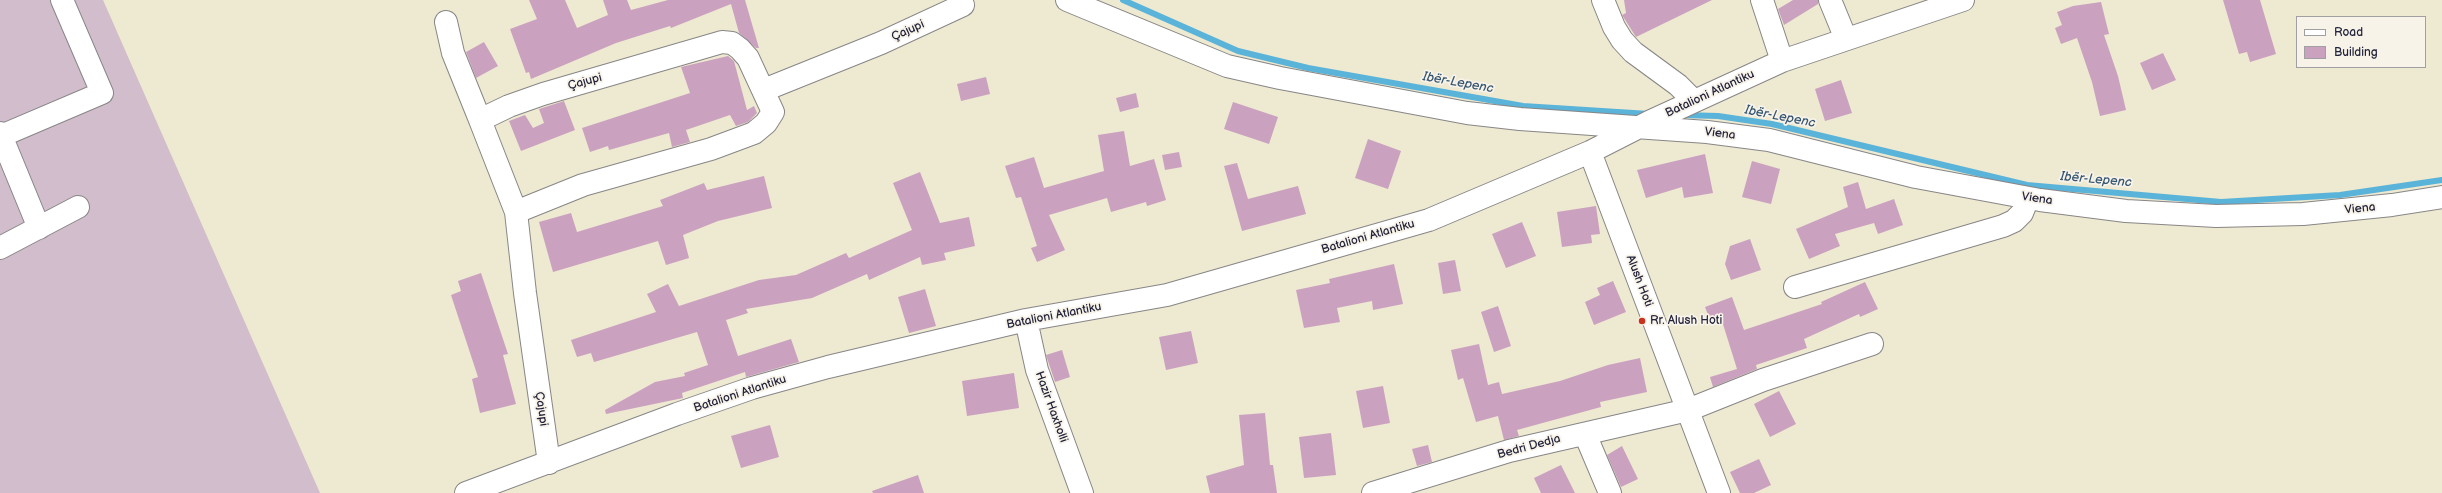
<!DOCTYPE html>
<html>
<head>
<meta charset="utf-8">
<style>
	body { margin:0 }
	#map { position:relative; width:2442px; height:493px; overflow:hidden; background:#eee9d1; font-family:"Balsamiq Sans",sans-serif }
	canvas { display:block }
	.legend { position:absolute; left:2296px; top:16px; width:130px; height:52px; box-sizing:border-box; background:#f7f3e8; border:1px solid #a29fa3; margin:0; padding:5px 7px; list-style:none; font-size:12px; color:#22223b }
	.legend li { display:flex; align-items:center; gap:8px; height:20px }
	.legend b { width:20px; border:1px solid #a29fa3 }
</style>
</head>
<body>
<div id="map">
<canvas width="2442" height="493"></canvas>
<ul class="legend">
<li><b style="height:5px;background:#fff"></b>Road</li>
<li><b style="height:11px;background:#cba1c0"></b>Building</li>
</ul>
</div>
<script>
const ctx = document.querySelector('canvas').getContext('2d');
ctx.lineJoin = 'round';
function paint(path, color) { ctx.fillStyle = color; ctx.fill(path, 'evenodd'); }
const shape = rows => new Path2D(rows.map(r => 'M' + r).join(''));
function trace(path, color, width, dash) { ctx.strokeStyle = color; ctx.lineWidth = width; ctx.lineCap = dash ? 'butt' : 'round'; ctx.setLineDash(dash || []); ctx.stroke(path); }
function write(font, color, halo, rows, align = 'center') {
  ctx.font = font + ' "Balsamiq Sans",sans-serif'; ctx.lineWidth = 3.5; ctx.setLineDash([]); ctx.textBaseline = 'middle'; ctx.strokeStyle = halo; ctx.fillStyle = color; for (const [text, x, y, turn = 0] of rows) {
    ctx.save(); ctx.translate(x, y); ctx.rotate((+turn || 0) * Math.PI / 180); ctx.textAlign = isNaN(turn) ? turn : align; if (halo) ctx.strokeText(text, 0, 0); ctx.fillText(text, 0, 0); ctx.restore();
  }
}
paint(shape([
	[0,0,103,0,320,493,0,493]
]), '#d1bdcc');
trace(shape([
	[1123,0,1238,51,1308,68,1523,106,1649,114],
	[1682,115,1718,116,1772,124,2027,185,2221,202,2340,195,2442,180]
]), '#5ab3d8', 6);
paint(shape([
	[529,0,565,0,577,28,608,15,603,0,627,0,631,10,668,0,745,0,759,48,756,48,739,33,731,4,671,28,670,26,616,43,531,79,529,72,526,73,510,29,537,19],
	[1624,0,1712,0,1636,37,1622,15,1626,13],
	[1793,0,1818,0,1818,4,1784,25,1778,9],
	[2223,0,2260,0,2276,54,2250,62,2247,52,2239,54],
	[2101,2,2109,34,2104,35,2118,76,2126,110,2100,116,2092,82,2077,38,2061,44,2055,28,2062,25,2057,12,2073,6],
	[484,42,498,66,476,78,466,52],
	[2163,53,2176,80,2152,90,2140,63],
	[728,56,734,61,747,110,754,106,757,113,748,122,736,126,730,115,686,130,690,142,672,147,669,133,609,150,608,146,590,152,582,128,690,93,681,67],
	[986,77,990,94,961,101,957,84],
	[1841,80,1852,113,1825,121,1815,89],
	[1136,93,1139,107,1120,112,1116,98],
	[564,101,575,130,521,151,509,121,525,115,533,128,544,123,539,109],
	[1233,102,1278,117,1269,144,1224,129],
	[1124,131,1130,166,1154,159,1166,200,1147,206,1146,202,1111,212,1107,198,1049,215,1065,250,1037,262,1031,248,1037,246,1021,197,1016,198,1005,166,1034,157,1044,188,1104,171,1098,135],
	[1368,139,1401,151,1388,189,1355,178],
	[1179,152,1182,167,1165,170,1162,155],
	[1705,154,1713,193,1684,198,1682,187,1646,198,1637,170],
	[1752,161,1780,169,1771,204,1742,197],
	[1237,163,1248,199,1298,186,1306,214,1242,231,1224,166],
	[920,172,940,223,969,217,975,246,944,253,946,260,922,265,920,257,869,280,867,274,812,298,746,309,748,313,726,320,738,356,791,339,799,362,746,377,745,372,682,393,683,398,606,414,605,410,655,382,685,376,684,373,708,365,697,332,594,362,591,353,577,357,571,340,656,312,647,294,668,284,679,306,759,280,796,275,846,253,849,258,912,230,893,183],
	[764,176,772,208,718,221,683,235,689,258,666,265,658,241,553,272,539,222,571,213,577,232,663,206,660,200,704,183,707,190],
	[1858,182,1866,209,1894,199,1903,225,1878,234,1874,223,1835,234,1840,246,1809,259,1796,229,1848,207,1843,187],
	[1596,206,1600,234,1591,235,1592,243,1562,247,1557,212],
	[1522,222,1536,256,1506,268,1492,234],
	[1750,239,1761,270,1731,280,1725,264,1730,246],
	[1455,260,1461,291,1443,294,1438,263],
	[1394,264,1403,304,1373,310,1372,301,1337,308,1340,322,1304,328,1296,290,1330,283,1329,279],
	[481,273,508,354,503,355,516,404,480,413,472,379,478,377,451,295,461,291,458,281],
	[1613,281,1626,312,1594,325,1585,302,1600,295,1597,288],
	[1865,282,1878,309,1860,317,1859,314,1804,339,1807,348,1756,365,1757,369,1713,387,1710,377,1737,369,1722,321,1712,325,1705,307,1732,297,1744,330,1822,304,1821,302],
	[925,289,936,326,909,333,898,297],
	[1498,306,1511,346,1494,352,1481,312],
	[1191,331,1198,363,1166,370,1159,337],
	[1479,344,1488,385,1499,382,1502,394,1560,381,1608,365,1640,358,1647,392,1600,402,1601,407,1517,430,1519,436,1504,440,1498,416,1476,422,1463,378,1458,380,1451,350],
	[1062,350,1070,377,1055,382,1046,355],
	[1014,373,1019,408,967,416,962,381],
	[1383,386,1390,423,1363,428,1356,391],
	[1779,391,1796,424,1770,437,1754,404],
	[1265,413,1270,465,1273,465,1277,493,1210,493,1206,476,1244,465,1239,415],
	[770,425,779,457,741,468,731,436],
	[1331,433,1336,475,1304,478,1299,437],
	[1428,445,1432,462,1417,466,1412,449],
	[1622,446,1638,479,1621,487,1607,455],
	[1759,459,1771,485,1754,493,1740,493,1730,472],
	[1561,465,1575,493,1541,493,1534,478],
	[918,475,924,493,873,493,872,491]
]), '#cba1c0');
const minor = shape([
	[1067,0,1227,66,1280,78,1467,113,1520,119,1707,132,1769,140,1916,177,2040,200,2126,211,2216,216,2303,214,2392,205,2442,197],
	[1603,0,1614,27,1622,40,1633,52,1678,85,1694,101],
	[1762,0,1782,61],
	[1830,0,1846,39],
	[446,22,453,53,480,120],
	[764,90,881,43,963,5],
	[0,133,39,228],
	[1,136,102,93,62,0],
	[1590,152,1719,493],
	[516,212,583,185,711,149,754,133,766,123,773,112,748,58,740,49,732,43,722,42,543,94,509,106,480,120,516,212,525,293,549,463],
	[0,248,78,207],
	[1795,287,2003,226,2014,221,2022,213,2028,198],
	[1026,320,1037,370,1082,493],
	[1585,434,1610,493],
	[466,493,677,414,752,388,828,367,1026,320,1167,295,1429,220,1590,152,1649,122,1782,61,1963,0],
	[1373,493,1509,451,1688,410,1763,380,1872,344]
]);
trace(minor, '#888686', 24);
trace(minor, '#fff', 22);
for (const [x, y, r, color] of [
	[1642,321,4,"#c8321e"]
]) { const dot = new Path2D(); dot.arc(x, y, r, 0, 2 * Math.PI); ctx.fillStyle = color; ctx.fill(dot); trace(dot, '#f7f3e8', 1.5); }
write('12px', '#22223b', '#f7f3e8', [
	["Çajupi",908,31,-24],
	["Çajupi",585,82,-15],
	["Batalioni Atlantiku",1710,94,-25],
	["Viena",1720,134,7],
	["Viena",2037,199,8],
	["Viena",2360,209,-6],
	["Batalioni Atlantiku",1368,237,-16],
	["Alush Hoti",1639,281,69],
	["Batalioni Atlantiku",1054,316,-11],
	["Batalioni Atlantiku",740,394,-18],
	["Hazir Haxholli",1051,407,70],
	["Çajupi",541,409,82],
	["Bedri Dedja",1529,447,-15]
]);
write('12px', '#22223b', '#f7f3e8', [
	["Rr. Alush Hoti",1650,321]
], 'left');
write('italic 13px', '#365572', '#f7f3e8', [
	["Ibër-Lepenc",1458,83,10],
	["Ibër-Lepenc",1780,117,11],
	["Ibër-Lepenc",2096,180,5]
]);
</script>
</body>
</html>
